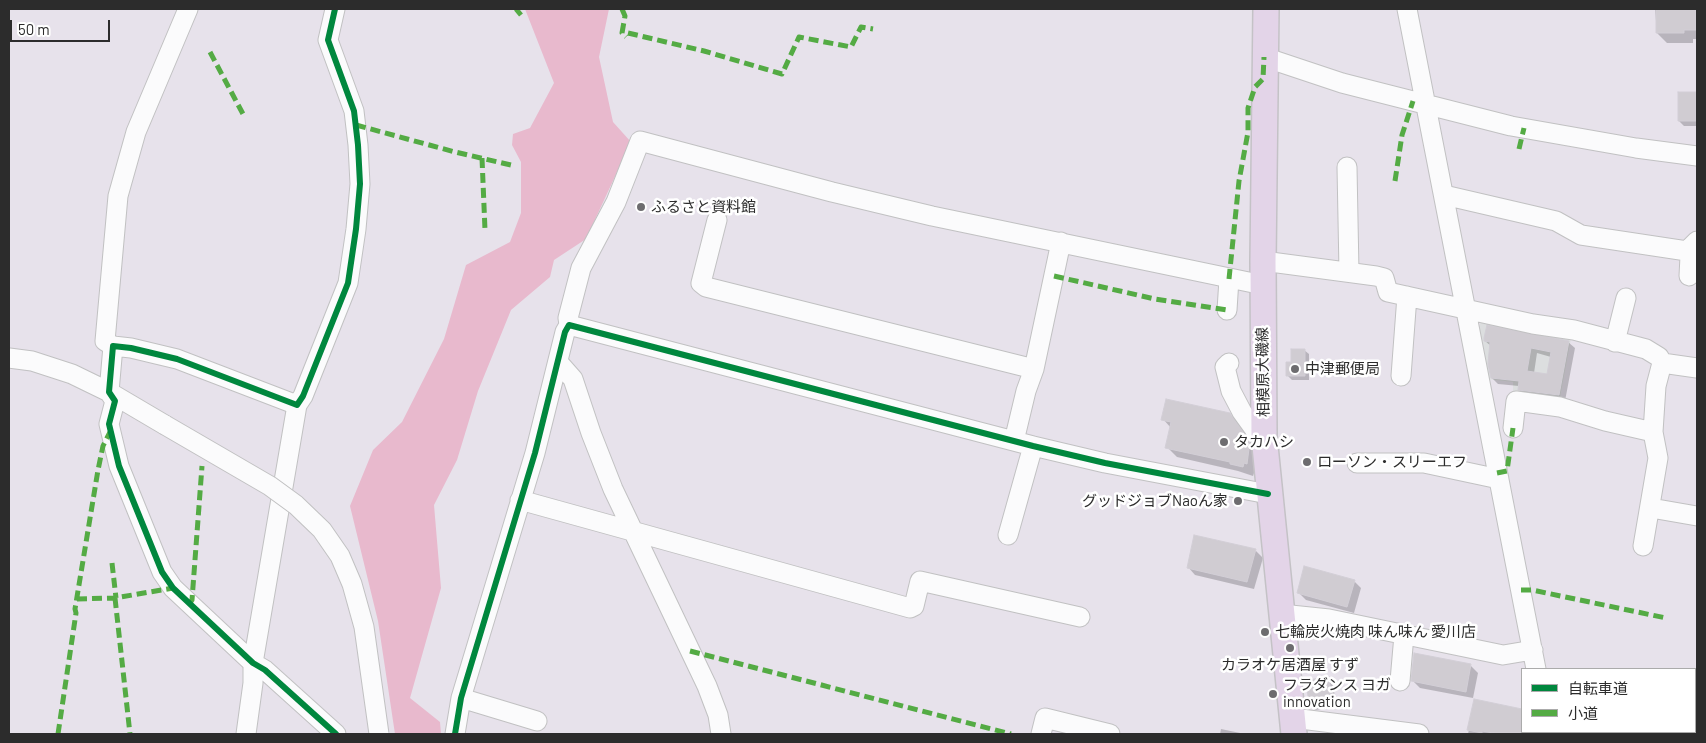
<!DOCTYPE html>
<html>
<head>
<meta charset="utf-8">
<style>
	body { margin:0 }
	#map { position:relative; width:1706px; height:743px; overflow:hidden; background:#e7e2eb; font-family:Barlow,"Noto Sans JP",sans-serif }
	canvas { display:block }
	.frame { position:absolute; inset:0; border:10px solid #2c2c2c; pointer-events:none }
	.legend { position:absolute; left:1521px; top:668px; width:175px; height:65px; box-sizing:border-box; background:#fff; border:1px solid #ababab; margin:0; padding:6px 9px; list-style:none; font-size:15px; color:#2c2c2c }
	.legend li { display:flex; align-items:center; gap:10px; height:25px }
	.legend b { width:25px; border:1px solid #ababab }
	.scale { position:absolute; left:10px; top:20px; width:100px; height:22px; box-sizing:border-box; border:2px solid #2c2c2c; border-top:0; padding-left:6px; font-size:15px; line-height:18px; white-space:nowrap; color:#2c2c2c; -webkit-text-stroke:4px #fff; paint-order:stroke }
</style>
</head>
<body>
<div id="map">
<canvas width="1706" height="743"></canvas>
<div class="frame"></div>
<ul class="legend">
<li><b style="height:6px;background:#00873e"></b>自転車道</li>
<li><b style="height:6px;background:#54ab44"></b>小道</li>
</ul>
<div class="scale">50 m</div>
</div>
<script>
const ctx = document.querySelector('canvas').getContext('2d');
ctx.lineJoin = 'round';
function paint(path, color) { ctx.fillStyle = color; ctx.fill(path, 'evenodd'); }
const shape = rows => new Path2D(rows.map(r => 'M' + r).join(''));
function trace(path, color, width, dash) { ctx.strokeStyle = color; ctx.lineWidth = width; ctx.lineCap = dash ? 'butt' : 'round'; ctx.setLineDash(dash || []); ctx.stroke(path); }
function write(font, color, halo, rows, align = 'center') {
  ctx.font = font + ' Barlow,"Noto Sans JP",sans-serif'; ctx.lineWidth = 5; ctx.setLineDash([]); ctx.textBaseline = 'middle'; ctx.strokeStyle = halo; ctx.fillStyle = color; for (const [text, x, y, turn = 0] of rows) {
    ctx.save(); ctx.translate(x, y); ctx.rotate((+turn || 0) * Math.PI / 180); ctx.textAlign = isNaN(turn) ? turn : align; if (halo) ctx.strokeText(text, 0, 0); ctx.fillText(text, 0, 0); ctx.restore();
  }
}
paint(shape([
	[1482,315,1572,333,1559,403,1513,396,1513,382,1487,379,1478,334]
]), '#dcdedf');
paint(shape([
	[525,9,609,9,599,57,613,122,631,142,586,239,554,260,550,277,511,310,478,391,457,460,434,505,441,588,410,698,440,722,441,734,395,734,378,621,350,506,373,450,402,422,444,339,466,265,510,242,521,213,521,162,512,145,513,134,530,128,554,83]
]), '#e8b9cd');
paint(shape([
	[1655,9,1697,9,1697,39,1693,39,1693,43,1667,43,1657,33],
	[1695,94,1697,96,1697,126,1684,126,1679,121],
	[1485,341,1568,342,1575,348,1565,401,1525,396,1519,389,1519,386,1498,384,1492,378,1491,346],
	[1537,353,1551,357,1548,376,1534,373],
	[1304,350,1309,354,1309,380,1292,380,1287,375,1292,363],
	[1229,414,1259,452,1257,473,1254,473,1253,476,1238,471,1177,457,1167,447,1171,428,1163,419],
	[1255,550,1263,558,1254,589,1195,575,1188,567],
	[1354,581,1361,588,1354,613,1306,600,1298,592],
	[1470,665,1478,673,1473,698,1420,688,1413,681],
	[1328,678,1333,683,1336,707,1315,710,1310,705,1308,681],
	[1475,700,1522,710,1522,732,1534,732,1534,734,1468,734],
	[1221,729,1245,734,1220,734]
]), '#0003');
const building = shape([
	[1656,9,1696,9,1696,30,1684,30,1684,33,1656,33,1656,9],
	[1678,92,1696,92,1696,121,1678,121,1678,92],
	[1487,325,1569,341,1559,395,1518,390,1519,381,1491,378,1488,364,1490,342,1484,341,1484,338,1487,325],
	[1531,348,1551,352,1547,374,1527,371,1531,348],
	[1291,349,1305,349,1305,376,1286,376,1286,362,1291,362,1291,349],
	[1166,399,1230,413,1250,441,1247,464,1244,463,1243,467,1230,464,1230,462,1165,448,1171,422,1161,420,1166,399],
	[1194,535,1256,549,1247,582,1187,568,1194,535],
	[1304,566,1355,580,1347,607,1297,593,1304,566],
	[1414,653,1471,664,1466,692,1411,681,1414,653],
	[1329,677,1332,703,1309,705,1306,680,1329,677],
	[1474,699,1522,709,1522,734,1499,734,1482,731,1482,733,1467,730,1474,699]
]);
paint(building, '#d0ccd2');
trace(building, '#d2ced6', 1);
const minor = shape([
	[335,9,328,40,354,111,358,145,360,184,356,229,348,283,303,396,297,405,177,359,131,348,113,346,109,392,115,401,109,424,119,466,162,572,173,588,253,663,265,670,336,734],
	[1407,9,1536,669],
	[1264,57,1342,83,1511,126,1636,148,1697,156],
	[1347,167,1349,272],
	[1444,195,1556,221,1581,235,1687,251,1697,241],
	[717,220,701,283,706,287,1034,369],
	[1687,251,1690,256,1689,276],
	[1263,261,1376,276,1384,278,1388,292,1533,324,1574,330,1646,349,1659,357,1662,363,1656,386,1653,432,1658,458,1643,546],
	[1227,310,1229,279],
	[569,325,568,318,581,268,616,202,640,141,832,192,932,216,1263,285],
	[1615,342,1626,298],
	[113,346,105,341,118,196,136,132,188,9],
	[9,358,32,361,72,374,109,392,165,425],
	[558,362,573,379,591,433,613,489,707,686,718,715,721,734],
	[1229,363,1225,367,1231,391,1242,412,1255,430,1264,436],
	[1662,363,1697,368],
	[1401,376,1407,296],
	[1513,428,1516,401,1560,407,1605,421,1653,432],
	[1014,441,1026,391,1034,369,1061,242],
	[1357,463,1424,463,1499,479],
	[520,500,910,608,914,606,920,581,1080,617],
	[1651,508,1697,516],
	[1008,535,1033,446],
	[1281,614,1329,619,1503,655,1533,650],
	[1400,681,1404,635],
	[461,698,537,721],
	[1293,718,1419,734],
	[1695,721,1697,718],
	[1548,732,1549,734],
	[246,734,253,683,253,663,297,405],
	[455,734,461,698,535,453,565,332,569,325,1033,446,1105,463,1268,494],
	[1041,734,1045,718,1110,734],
	[1684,734,1686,732]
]);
const major = shape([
	[1266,9,1263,261,1264,436,1294,734]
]);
trace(minor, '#c1c1c2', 21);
trace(major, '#c4c2c6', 28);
trace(minor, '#fbfbfc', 19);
trace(major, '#e3d4e8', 25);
const minorBridge = shape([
	[165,425,270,486,296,505,322,530,340,556,352,584,364,627,379,734]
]);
trace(minorBridge, '#c1c1c2', 21, []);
trace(minorBridge, '#fbfbfc', 19);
trace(shape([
	[516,9,521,15],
	[622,9,625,16,622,33,626,37],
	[628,33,704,51,782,74,799,37,851,47,861,27,873,29],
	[210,52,243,114],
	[356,125,455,152,511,165],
	[1519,149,1524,128],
	[482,158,485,230],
	[1395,181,1402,135,1413,101],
	[1054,276,1155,299,1227,310],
	[1229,279,1239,181,1248,132,1248,108,1255,87,1263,79,1264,57],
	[1497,473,1507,471,1513,428],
	[112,563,116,598],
	[1521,590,1532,590,1666,618],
	[115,598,130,734],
	[77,599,115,598,173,588],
	[189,604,192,600,202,466],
	[690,651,1011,734],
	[58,734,76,613,75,609,98,470,103,446,110,432]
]), '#54ab44', 5, [10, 5]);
trace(shape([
	[335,9,328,40,354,111,358,145,360,184,356,229,348,283,303,396,297,405,177,359,131,348,113,346,109,392,115,401,109,424,119,466,162,572,173,588,253,663,265,670,336,734],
	[455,734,461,698,535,453,565,332,569,325,1033,446,1105,463,1268,494]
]), '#00873e', 6);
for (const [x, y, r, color] of [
	[641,207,5,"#6d6c6f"],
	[1295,369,5,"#6d6c6f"],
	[1224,442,5,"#6d6c6f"],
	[1307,462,5,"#6d6c6f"],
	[1238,501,5,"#6d6c6f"],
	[1265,632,5,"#6d6c6f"],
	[1290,648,5,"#6d6c6f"],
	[1273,694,5,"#6d6c6f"]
]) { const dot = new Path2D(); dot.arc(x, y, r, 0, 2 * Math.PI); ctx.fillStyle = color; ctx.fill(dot); trace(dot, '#fff', 2); }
write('15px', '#2c2c2c', '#fff', [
	["ふるさと資料館",651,207],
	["中津郵便局",1305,369],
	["タカハシ",1234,442],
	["ローソン・スリーエフ",1317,462],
	["グッドジョブNaoん家",1228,501,"right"],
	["七輪炭火焼肉 味ん味ん 愛川店",1275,632],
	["カラオケ居酒屋 すず",1290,665,"center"],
	["フラダンス ヨガ",1283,685],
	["innovation",1283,702]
], 'left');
write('15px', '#2c2c2c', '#fff', [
	["相模原大磯線",1263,372,-91]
]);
</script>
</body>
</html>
